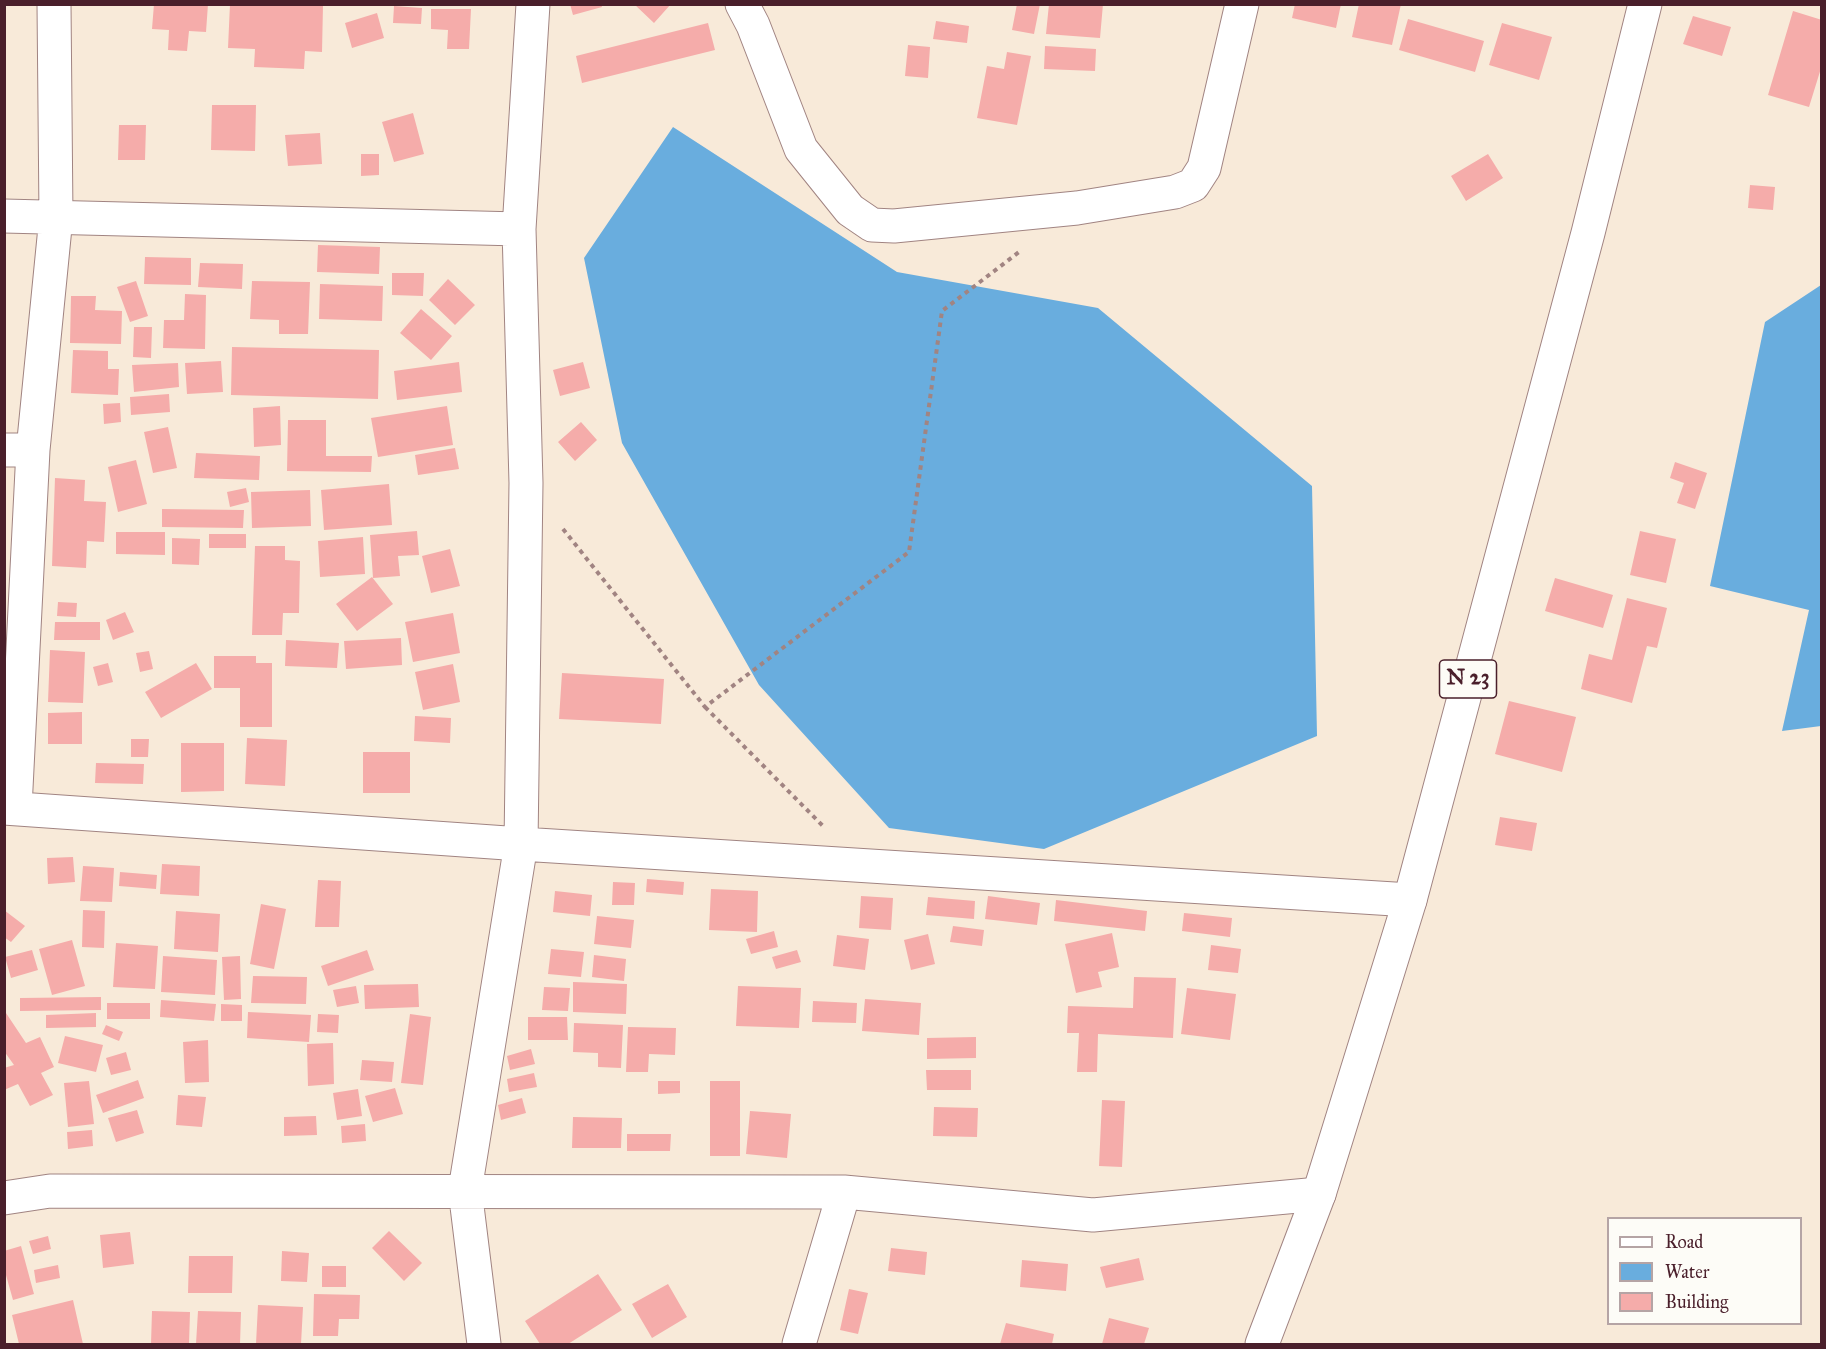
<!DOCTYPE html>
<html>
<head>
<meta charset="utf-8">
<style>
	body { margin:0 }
	#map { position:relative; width:1826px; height:1349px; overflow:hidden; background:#f8ead9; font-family:"IM FELL Great Primer",serif }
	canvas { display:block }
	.frame { position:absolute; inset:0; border:6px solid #4a1f2b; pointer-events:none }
	.legend { position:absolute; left:1607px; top:1217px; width:195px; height:108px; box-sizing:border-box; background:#fdfcf7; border:2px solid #b5a4a5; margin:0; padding:8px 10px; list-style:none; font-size:18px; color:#4a1f2b }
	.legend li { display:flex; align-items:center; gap:12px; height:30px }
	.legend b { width:30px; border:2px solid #b5a4a5 }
</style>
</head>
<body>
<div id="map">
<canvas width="1826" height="1349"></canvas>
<div class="frame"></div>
<ul class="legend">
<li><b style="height:8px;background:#fff"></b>Road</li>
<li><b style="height:16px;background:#69adde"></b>Water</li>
<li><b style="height:16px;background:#f5acaa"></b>Building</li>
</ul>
</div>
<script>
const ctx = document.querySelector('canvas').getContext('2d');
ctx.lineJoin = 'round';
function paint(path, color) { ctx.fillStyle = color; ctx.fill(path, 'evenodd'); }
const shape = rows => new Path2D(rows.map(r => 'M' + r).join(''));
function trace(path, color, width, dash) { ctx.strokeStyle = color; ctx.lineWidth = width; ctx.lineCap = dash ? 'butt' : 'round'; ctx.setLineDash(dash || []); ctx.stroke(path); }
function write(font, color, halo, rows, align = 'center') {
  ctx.font = font + ' "IM FELL Great Primer",serif'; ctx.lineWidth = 4.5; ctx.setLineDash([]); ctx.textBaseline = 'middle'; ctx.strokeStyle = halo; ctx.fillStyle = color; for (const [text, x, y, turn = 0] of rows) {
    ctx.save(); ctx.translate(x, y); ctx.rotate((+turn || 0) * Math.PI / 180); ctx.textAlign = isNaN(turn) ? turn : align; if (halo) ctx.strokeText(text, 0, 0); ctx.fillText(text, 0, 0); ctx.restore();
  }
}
paint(shape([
	[673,127,897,272,1098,308,1312,486,1317,736,1044,849,889,828,759,685,622,443,584,258],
	[1821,285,1821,726,1782,731,1809,610,1710,586,1765,322]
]), '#69adde');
paint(shape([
	[154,4,208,4,206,32,189,31,187,51,168,50,169,30,152,29],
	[230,4,323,5,322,52,305,51,304,69,254,67,255,49,228,48],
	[570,4,601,4,602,7,573,15],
	[634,4,671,4,654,23],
	[1017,4,1040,4,1034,34,1012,30],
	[1049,4,1103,4,1100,38,1046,34],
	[1295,4,1341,4,1336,28,1292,18],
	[1359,4,1401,4,1392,45,1352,37],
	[394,6,422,8,421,24,393,23],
	[431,9,471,9,469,49,447,49,448,30,431,29],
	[1793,11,1822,20,1822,65,1809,107,1768,95],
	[377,13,384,38,352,48,345,23],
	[1693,16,1731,27,1722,56,1683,44],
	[1408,19,1484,41,1475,72,1399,50],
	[936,21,969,26,967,43,933,39],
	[708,23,715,50,582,83,576,56],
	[1502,23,1552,37,1539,80,1489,65],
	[908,45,930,47,928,78,905,76],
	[1045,46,1096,49,1095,71,1044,69],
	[1007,52,1031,56,1017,125,977,118,987,66,1004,69],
	[212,105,256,105,255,151,211,150],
	[413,113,424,154,394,162,382,122],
	[119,125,146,125,145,160,118,160],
	[320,133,322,164,288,166,285,135],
	[361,154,379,154,379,175,361,176],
	[1488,154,1503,178,1466,201,1451,176],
	[1750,185,1775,187,1773,210,1748,208],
	[318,245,380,247,379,274,317,272],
	[145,257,191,258,191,285,144,284],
	[200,263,243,264,242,289,198,287],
	[392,273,424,273,423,296,392,295],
	[448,279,475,305,455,325,429,300],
	[136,281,148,316,130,322,117,287],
	[252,281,310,282,308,334,279,334,279,320,250,319],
	[320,284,383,286,382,321,319,319],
	[185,294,206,295,205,349,163,348,164,320,184,320],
	[71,296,96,296,95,310,122,311,121,344,70,343],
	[421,309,452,336,431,360,400,333],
	[134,327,152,327,151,358,133,357],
	[232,347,379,350,378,399,231,395],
	[73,350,108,351,108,369,119,369,118,395,71,393],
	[221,361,223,392,187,394,185,363],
	[459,362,462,392,397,400,394,371],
	[583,362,590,388,560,396,553,370],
	[178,363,179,387,134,392,132,365],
	[169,394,170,412,131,415,130,397],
	[120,403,121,422,104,424,103,404],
	[280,406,281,445,254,447,253,408],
	[447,406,453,445,378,457,371,418],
	[288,420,326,420,326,456,372,456,371,472,287,471],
	[581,422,597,440,575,461,558,442],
	[168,427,177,468,153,473,144,432],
	[455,448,459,469,418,475,415,455],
	[196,453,260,456,259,480,194,478],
	[136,460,147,504,118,512,108,467],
	[1675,462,1707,473,1695,509,1677,503,1684,483,1670,478],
	[55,478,85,480,84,501,106,502,104,542,87,541,86,568,52,566],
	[389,484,392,525,324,530,321,490],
	[246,488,249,502,230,507,227,492],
	[310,490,311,526,252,528,251,492],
	[162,509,244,510,243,528,162,527],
	[417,531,419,555,398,556,400,576,373,578,370,535],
	[1640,531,1676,539,1666,583,1630,575],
	[116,532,165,532,165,555,116,554],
	[209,534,246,534,246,548,209,548],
	[363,537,365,574,320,577,318,541],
	[172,538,200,539,199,565,172,564],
	[255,546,285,546,285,560,300,561,299,613,283,613,282,635,252,635],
	[450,549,460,586,431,593,422,556],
	[372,577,393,604,357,631,336,604],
	[1555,578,1613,595,1603,628,1545,611],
	[1627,598,1667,608,1657,648,1647,646,1632,703,1581,689,1589,654,1612,660],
	[58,602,77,603,76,617,57,616],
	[125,612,134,632,113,640,106,620],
	[453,613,460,653,413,662,405,622],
	[55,622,100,622,100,640,54,640],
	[401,638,402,665,346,669,344,641],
	[286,640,339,643,337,668,285,666],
	[50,650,85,652,83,703,48,702],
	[149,651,153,669,140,672,136,653],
	[214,656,256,656,256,663,272,663,272,727,240,727,240,688,214,688],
	[108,663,113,682,98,686,93,667],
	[196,663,212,689,161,718,145,692],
	[453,664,460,702,423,710,415,672],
	[562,673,664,679,661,724,559,719],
	[1509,701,1576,717,1562,772,1495,754],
	[82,712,82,744,48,744,48,713],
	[415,716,451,718,450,743,414,741],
	[247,738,287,740,285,786,245,784],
	[131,739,149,739,148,757,131,757],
	[181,743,224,743,224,791,181,792],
	[363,752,410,752,410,793,363,793],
	[96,763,144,764,143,784,95,783],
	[1500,817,1537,823,1532,851,1495,845],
	[73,857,75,882,48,884,47,858],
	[162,864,200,866,199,896,160,894],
	[83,866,114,868,112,902,80,901],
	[120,872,157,875,156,889,119,886],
	[647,879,684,882,683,895,646,892],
	[318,880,341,881,339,927,315,927],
	[613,882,635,883,634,905,612,905],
	[711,889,758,891,757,932,709,930],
	[555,891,592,895,590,916,553,912],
	[861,896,893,898,891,930,859,928],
	[988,896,1040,903,1037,925,985,919],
	[928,897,975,901,974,919,926,915],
	[1056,900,1147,911,1145,931,1054,921],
	[261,904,286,909,274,969,250,964],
	[4,910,25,926,11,942,4,937],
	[83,910,105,911,104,948,82,947],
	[176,911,220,914,218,952,174,949],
	[1184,913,1232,918,1230,937,1182,931],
	[597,916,634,920,631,948,594,944],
	[953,926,984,930,982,946,950,942],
	[774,931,778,947,751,954,746,939],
	[1112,933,1119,967,1098,972,1102,987,1076,993,1065,944],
	[928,934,935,964,911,970,904,940],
	[837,935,869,939,865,970,833,966],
	[72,940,85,986,52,995,39,949],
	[116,943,158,946,155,989,113,987],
	[1211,945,1241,949,1238,973,1208,970],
	[551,949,584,952,581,977,548,974],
	[32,950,38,970,11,978,5,957],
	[367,950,374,970,328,986,321,966],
	[797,950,801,962,776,969,772,957],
	[594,955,626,959,624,981,592,977],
	[163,956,217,960,215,995,161,992],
	[240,956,241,999,224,1000,222,957],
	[253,976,307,977,306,1004,251,1003],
	[1134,977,1176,978,1173,1038,1098,1034,1097,1072,1077,1072,1079,1033,1067,1033,1068,1006,1133,1008],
	[573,982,627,984,626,1014,573,1012],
	[418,984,419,1007,365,1009,364,985],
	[356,986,359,1003,337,1007,333,990],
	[738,986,801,988,799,1028,736,1026],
	[544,987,570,988,568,1011,542,1010],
	[1187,988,1236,994,1230,1040,1181,1034],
	[101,997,101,1010,20,1011,20,998],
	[865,999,921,1003,919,1035,862,1031],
	[161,1000,216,1004,214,1021,160,1017],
	[813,1001,857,1003,856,1023,812,1022],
	[107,1003,150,1003,150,1019,107,1019],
	[221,1004,242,1005,242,1021,221,1021],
	[4,1010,26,1043,40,1037,54,1067,41,1073,53,1095,30,1106,18,1084,4,1090,4,1068,14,1065,4,1051],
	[248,1012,311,1015,309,1042,247,1038],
	[96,1013,96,1027,46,1028,46,1015],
	[318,1014,339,1015,338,1033,317,1032],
	[410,1014,431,1017,423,1085,401,1083],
	[528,1017,567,1017,568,1040,528,1040],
	[574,1023,623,1025,621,1068,598,1067,598,1053,573,1052],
	[106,1025,123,1032,119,1041,102,1034],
	[628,1027,676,1028,675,1055,649,1054,648,1072,626,1072],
	[65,1036,103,1045,96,1072,58,1063],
	[976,1037,976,1058,927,1059,927,1038],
	[208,1040,209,1082,185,1083,183,1042],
	[333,1043,334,1084,308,1086,307,1044],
	[531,1049,535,1064,510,1070,507,1056],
	[126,1052,131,1070,111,1075,106,1058],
	[362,1060,394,1062,392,1082,360,1080],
	[926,1070,971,1070,971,1090,927,1090],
	[534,1073,537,1087,509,1092,507,1079],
	[138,1080,144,1098,103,1113,96,1095],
	[89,1081,94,1124,68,1127,64,1083],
	[658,1081,680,1081,680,1093,658,1094],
	[710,1081,740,1081,740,1156,710,1156],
	[395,1088,403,1114,373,1122,365,1096],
	[358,1089,362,1116,337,1120,333,1093],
	[178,1095,206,1097,202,1127,176,1125],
	[522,1098,526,1113,501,1120,498,1105],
	[1102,1100,1125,1101,1122,1167,1099,1166],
	[934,1107,978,1108,977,1137,933,1136],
	[137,1110,144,1133,116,1142,108,1118],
	[750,1111,791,1114,787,1158,746,1154],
	[316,1116,317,1135,284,1136,284,1117],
	[573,1117,622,1118,621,1148,572,1148],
	[365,1124,366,1141,342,1143,341,1126],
	[92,1130,93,1146,68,1149,67,1132],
	[627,1134,671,1134,670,1151,627,1151],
	[389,1231,422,1263,404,1281,372,1248],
	[130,1232,134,1264,103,1268,100,1235],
	[48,1236,51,1249,33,1254,29,1241],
	[21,1246,34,1294,13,1300,4,1268,4,1251],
	[891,1248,927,1252,925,1275,888,1271],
	[282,1251,309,1253,307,1282,281,1281],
	[189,1256,233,1256,232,1293,188,1293],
	[1139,1258,1144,1280,1106,1288,1100,1267],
	[1022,1260,1068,1264,1066,1291,1020,1287],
	[58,1265,60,1278,36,1283,34,1270],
	[322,1266,346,1266,346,1287,322,1287],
	[598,1274,622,1310,568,1344,540,1344,525,1321],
	[668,1284,687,1317,652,1338,632,1304],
	[849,1289,868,1293,858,1334,840,1330],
	[314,1294,360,1295,359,1319,339,1319,338,1336,313,1336],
	[73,1300,83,1344,19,1344,12,1315],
	[258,1305,303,1307,301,1344,256,1344],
	[152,1311,190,1312,189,1344,151,1344],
	[198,1311,241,1312,240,1344,196,1344],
	[1109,1318,1149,1328,1144,1344,1102,1344],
	[1006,1323,1054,1334,1052,1344,1000,1344]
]), '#f5acaa');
const minor = shape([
	[742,4,753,25,801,149,850,210,872,225,894,226,1077,208,1175,192,1193,185,1204,168,1242,4],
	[4,216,519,229],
	[4,450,33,450],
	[4,808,521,844,1410,900],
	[15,808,33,450,56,217,54,4],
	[4,1198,50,1191,844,1192,1093,1215,1319,1194],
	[484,1344,465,1190,521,844,526,483,519,229,533,4],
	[799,1344,844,1192]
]);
const major = shape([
	[1262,1344,1319,1194,1410,900,1588,233,1645,4]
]);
trace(minor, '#a18482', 35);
trace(major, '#a18482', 35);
trace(shape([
	[563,529,705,707,909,552,942,311,1019,252],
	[705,707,823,826]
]), '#a18482', 4, [4.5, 4.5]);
trace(minor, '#fff', 33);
trace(major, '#fff', 33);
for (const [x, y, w] of [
	[1468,679,57]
]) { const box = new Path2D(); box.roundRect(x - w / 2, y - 19, w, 38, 4.5); ctx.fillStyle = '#fdfcf7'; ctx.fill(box); trace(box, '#4a1f2b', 1.5); }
write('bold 22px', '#4a1f2b', null, [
	["N 23",1468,679]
]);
</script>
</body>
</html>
